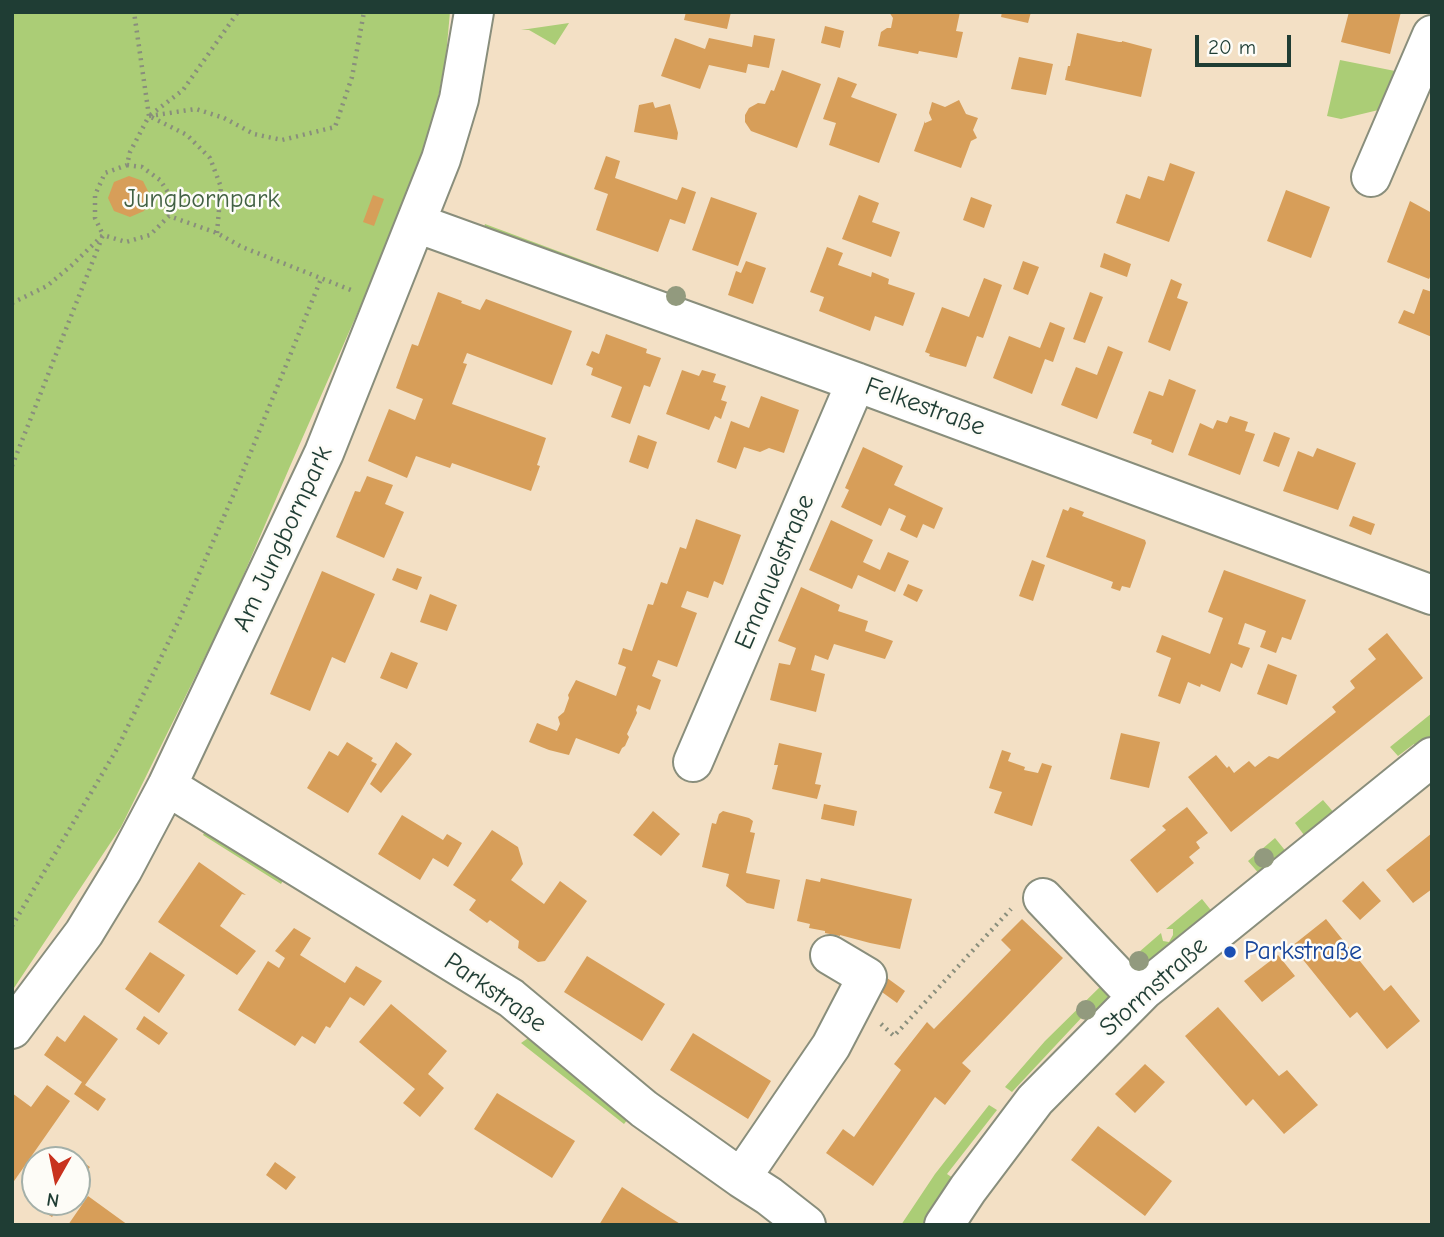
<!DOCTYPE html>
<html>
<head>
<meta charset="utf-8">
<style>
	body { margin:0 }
	#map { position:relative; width:1444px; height:1237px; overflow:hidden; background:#f3e0c5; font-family:"Comic Neue",sans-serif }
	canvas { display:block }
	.frame { position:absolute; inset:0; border:14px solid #1f3d34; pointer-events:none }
	.north { position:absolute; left:21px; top:1146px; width:70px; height:70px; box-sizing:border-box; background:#fdfcf7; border:2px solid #a4b0a9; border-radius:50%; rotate:189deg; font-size:19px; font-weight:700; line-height:28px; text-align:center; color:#1f3d34 }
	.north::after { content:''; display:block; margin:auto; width:24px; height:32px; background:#c8321e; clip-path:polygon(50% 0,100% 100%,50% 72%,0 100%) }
	.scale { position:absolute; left:1195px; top:35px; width:96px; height:32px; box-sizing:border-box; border:4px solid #1f3d34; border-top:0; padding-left:9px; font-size:21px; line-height:24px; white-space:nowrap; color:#1f3d34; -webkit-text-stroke:5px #fdfcf7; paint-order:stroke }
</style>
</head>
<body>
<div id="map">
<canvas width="1444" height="1237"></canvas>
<div class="frame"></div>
<div class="north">N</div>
<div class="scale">20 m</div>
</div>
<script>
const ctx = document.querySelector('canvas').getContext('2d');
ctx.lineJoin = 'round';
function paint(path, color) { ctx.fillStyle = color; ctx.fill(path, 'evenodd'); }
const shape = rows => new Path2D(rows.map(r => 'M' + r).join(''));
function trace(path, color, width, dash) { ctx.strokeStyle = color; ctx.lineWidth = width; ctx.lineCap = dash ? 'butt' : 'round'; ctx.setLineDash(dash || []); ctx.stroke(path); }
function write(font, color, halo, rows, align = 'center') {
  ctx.font = font + ' "Comic Neue",sans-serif'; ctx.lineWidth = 5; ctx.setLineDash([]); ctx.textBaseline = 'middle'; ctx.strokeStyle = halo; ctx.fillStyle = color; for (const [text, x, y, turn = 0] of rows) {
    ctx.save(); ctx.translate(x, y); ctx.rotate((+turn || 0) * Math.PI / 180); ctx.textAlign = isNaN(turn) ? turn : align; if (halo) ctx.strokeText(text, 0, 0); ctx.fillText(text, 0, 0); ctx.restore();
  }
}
paint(shape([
	[12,12,450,12,446,56,432,130,393,232,291,464,232,602,121,827,12,991],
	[569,23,555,45,529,30,521,30],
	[1340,60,1405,73,1391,107,1341,119,1327,116],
	[485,224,649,285,647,291,483,231],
	[1432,713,1432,738,1418,749,1414,744,1398,756,1390,747],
	[1323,800,1336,815,1307,839,1295,823],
	[210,821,289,870,281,884,203,835],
	[1275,838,1288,854,1261,876,1248,861],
	[1202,899,1214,914,1137,978,1124,965,1161,933,1163,941,1169,942,1173,935,1173,929,1166,929],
	[1106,981,1119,994,1091,1018,1085,1014,1012,1092,1005,1087,1045,1041],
	[534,1034,628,1119,624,1124,521,1043],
	[989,1105,997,1110,947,1174,953,1178,953,1182,924,1225,901,1225,935,1174]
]), '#abcd76');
paint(shape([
	[686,12,731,12,727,29,684,20],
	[889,12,960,12,956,31,963,32,957,58,919,51,918,54,878,46,881,32,887,28,891,28,893,18],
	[1002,12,1031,12,1028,23,1001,17],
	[1349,12,1401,12,1390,54,1341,42],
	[825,26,844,31,840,48,821,43],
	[1077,33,1119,42,1122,42,1122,41,1152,49,1141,97,1065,80,1068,66,1070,66],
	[754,35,775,39,769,68,748,64,746,73,709,65,700,89,661,76,675,38,705,49,709,38,752,47],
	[1019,57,1053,64,1046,95,1011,89],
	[782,70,821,84,797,148,751,131,745,122,745,115,749,108,758,103,765,104,771,90,774,91],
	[838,77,857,84,851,97,897,114,879,163,829,145,836,123,823,119],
	[959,100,966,114,978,118,973,130,977,138,971,141,961,168,914,151,925,121,925,123,932,120,929,113,932,102,945,107],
	[653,102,655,108,670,104,678,133,677,140,634,132,639,105],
	[606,156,620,161,615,178,677,200,682,187,696,192,685,224,670,219,658,252,596,230,608,194,594,189],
	[1170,163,1195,172,1169,242,1116,223,1126,194,1140,199,1148,176,1164,181],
	[129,176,143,181,150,195,144,211,130,217,114,211,108,198,114,182],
	[1286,190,1330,207,1311,258,1267,241],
	[373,195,384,199,374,226,363,222],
	[859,195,879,203,872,222,900,232,891,257,842,239],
	[711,197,757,213,738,266,692,250],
	[971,197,992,205,984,228,963,220],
	[1410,201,1432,213,1432,273,1429,279,1387,262],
	[827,247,843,253,838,265,871,277,872,272,889,279,888,284,915,293,903,326,875,316,870,331,819,311,824,297,810,292],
	[1104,253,1131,264,1127,277,1100,267],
	[746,261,766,268,753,304,728,295,736,271,741,273],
	[1023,261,1039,267,1028,295,1013,289],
	[984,278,1002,285,983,338,977,336,966,367,929,356,930,354,925,352,942,307,969,317],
	[1171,279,1182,284,1177,298,1188,302,1170,351,1148,342],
	[1423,289,1432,292,1432,337,1398,323,1404,310,1414,314],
	[438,292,462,301,461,303,480,310,486,299,572,331,552,385,467,353,463,363,467,364,452,404,546,438,537,465,540,466,531,491,452,463,450,468,416,456,407,478,368,461,389,409,415,420,423,399,396,388,412,344,418,346],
	[1090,292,1103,297,1085,343,1073,339],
	[1050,322,1065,328,1053,362,1045,359,1032,394,993,378,1009,336,1040,348],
	[606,334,647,349,646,353,661,358,650,387,644,385,630,424,611,417,622,387,591,375,593,368,586,365,592,351,599,354],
	[1108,346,1123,352,1097,419,1061,405,1076,367,1097,375],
	[682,370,699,376,702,370,716,374,713,382,726,386,721,400,727,402,721,419,715,416,709,430,666,414],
	[1169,379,1196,390,1173,453,1151,444,1152,440,1133,433,1149,391,1163,396],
	[761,396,799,410,784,453,769,448,760,452,744,447,736,469,717,462,731,421,749,428],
	[1230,416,1248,422,1245,431,1255,434,1240,475,1188,455,1200,423,1213,429,1217,420,1227,423],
	[1274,432,1290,438,1279,467,1263,461],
	[638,435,657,442,648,469,629,462],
	[863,447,903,466,894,485,943,508,934,529,923,524,917,538,900,530,906,516,889,508,881,526,841,507,849,490,845,488],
	[1317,448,1356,463,1338,510,1283,491,1298,451,1313,457],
	[367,476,393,485,385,504,404,512,384,558,336,537,355,491,360,492],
	[1070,507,1084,512,1082,516,1145,540,1146,543,1130,588,1122,586,1120,591,1111,588,1113,582,1046,557,1063,509,1068,511],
	[1353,516,1375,524,1371,535,1349,526],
	[696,519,741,535,723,585,714,581,708,598,687,591,681,607,697,613,677,667,658,660,652,676,661,680,650,710,638,705,636,710,637,713,627,734,629,737,625,746,622,748,619,754,576,738,569,755,549,750,529,742,537,723,557,731,560,724,558,717,564,712,569,698,568,695,576,680,616,696,626,667,618,664,623,648,632,651,648,604,653,605,661,582,667,584,680,547,686,549],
	[831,520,873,540,863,562,880,570,888,552,909,561,895,592,858,575,852,589,809,570],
	[1032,560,1045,565,1033,601,1019,596],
	[397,568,422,577,417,590,392,580],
	[1224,570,1306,600,1291,640,1282,637,1276,653,1260,647,1266,631,1245,623,1238,644,1250,648,1242,668,1231,663,1220,692,1201,684,1200,687,1188,682,1180,704,1158,696,1171,658,1156,652,1162,635,1210,654,1223,618,1208,612],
	[322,571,375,594,345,663,332,657,310,711,270,694],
	[908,584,923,590,917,602,903,595],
	[801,587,840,605,838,611,868,621,865,631,893,641,885,659,834,644,828,660,815,655,811,670,825,674,816,712,770,700,779,663,790,665,796,648,778,641],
	[430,594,457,605,447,631,420,622],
	[1387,633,1423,678,1231,832,1188,777,1216,755,1227,768,1229,766,1234,773,1249,761,1255,767,1269,756,1278,759,1336,712,1332,707,1355,688,1350,681,1376,659,1368,649],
	[391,652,418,663,407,689,380,678],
	[1268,664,1297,675,1287,705,1257,694],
	[1121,733,1160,742,1149,788,1110,779],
	[347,742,373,758,371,761,377,764,348,813,307,788,329,751,338,756],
	[396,742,412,754,381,793,370,784],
	[779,743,822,753,815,784,821,785,817,799,772,789,778,765,774,765],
	[1002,750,1011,753,1008,761,1025,767,1024,770,1038,773,1042,763,1052,766,1032,826,994,813,1002,792,989,788],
	[824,804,857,811,854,826,821,819],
	[1187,807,1208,833,1196,842,1200,848,1189,857,1194,863,1157,893,1130,860,1166,830,1162,826],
	[653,811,680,834,661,856,633,835],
	[723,811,749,818,753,821,750,832,755,833,746,873,780,880,774,909,747,903,726,886,729,874,702,867,712,823,716,824,719,814],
	[402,815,443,840,447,834,462,843,448,867,433,858,420,880,378,854],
	[492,830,518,847,523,864,511,880,544,904,560,881,587,901,545,961,538,962,518,948,519,941,490,920,487,923,469,910,476,900,453,885],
	[1432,833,1432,889,1413,903,1386,870],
	[199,862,246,895,242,894,220,926,256,951,237,975,158,922],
	[821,878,912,899,900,949,870,943,840,935,840,936,825,933,825,931,809,928,810,924,797,921,806,879,820,882],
	[1363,881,1381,901,1360,920,1342,901],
	[1022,919,1063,958,962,1063,971,1071,945,1105,935,1097,873,1186,826,1153,843,1129,854,1137,901,1070,894,1064,927,1022,934,1029,1011,950,1001,940],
	[1326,919,1384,991,1391,985,1420,1021,1387,1049,1357,1012,1350,1018,1292,946],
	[294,928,311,938,300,955,345,983,356,966,382,981,364,1006,350,997,330,1028,326,1026,315,1044,302,1036,295,1046,238,1010,268,961,279,968,285,958,275,951],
	[150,952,185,975,159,1013,125,989],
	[1278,955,1295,976,1262,1002,1244,981],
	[587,956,665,1004,642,1041,564,992],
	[883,975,905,991,897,1003,875,987],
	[391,1004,447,1051,428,1074,444,1088,420,1117,403,1103,415,1089,359,1042],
	[1218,1007,1279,1076,1287,1070,1318,1105,1284,1134,1253,1099,1246,1106,1185,1036],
	[84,1015,118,1039,85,1085,106,1099,98,1111,74,1094,82,1082,44,1055,57,1036,65,1042],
	[144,1016,168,1033,159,1045,136,1029],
	[693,1033,771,1081,748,1119,670,1070],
	[1145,1064,1165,1082,1135,1113,1115,1094],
	[47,1085,70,1101,12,1184,12,1093,31,1107],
	[497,1093,575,1141,552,1178,474,1129],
	[1098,1126,1172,1181,1145,1216,1071,1160],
	[68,1152,90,1167,77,1184,77,1160,62,1160],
	[275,1162,296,1177,286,1190,266,1175],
	[622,1187,661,1212,682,1225,599,1225],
	[35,1196,35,1202,63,1202,52,1217,30,1203],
	[88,1196,128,1225,68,1225]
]), '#d79e59');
const minor = shape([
	[1371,177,1432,35],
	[416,223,856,382,1432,595],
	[693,762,856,382],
	[167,786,511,998,644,1109,741,1178,769,1196,806,1225],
	[1043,898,1137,997],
	[12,1029,84,933,123,869,167,786,324,453,441,159,459,99,474,12],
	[741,1178,831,1046,867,977,830,955],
	[944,1225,968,1189,1035,1100,1144,990,1432,757]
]);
trace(minor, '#898e7c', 42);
trace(shape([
	[149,116,196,109,224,118,254,134,282,140,335,127,352,77,364,12],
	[127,165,142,167,160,180,171,197,169,216],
	[217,233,221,187,210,158,187,135,149,116,183,90,238,12],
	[12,303,47,286,71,266,103,235,126,242,150,235,169,216,217,233,242,247,351,290],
	[12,466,103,235,95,218,95,195,105,173,127,165,130,152,149,116,134,12],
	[12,926,117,749,179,620,235,491,321,279],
	[881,1024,894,1036,1011,909]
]), '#898e7c', 4.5, [2, 5]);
trace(minor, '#fff', 38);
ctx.fillStyle = '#929a7e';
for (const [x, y] of [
	[676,296],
	[1264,858],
	[1139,961],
	[1086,1010]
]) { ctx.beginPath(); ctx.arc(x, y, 10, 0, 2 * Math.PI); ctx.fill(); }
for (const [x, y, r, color] of [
	[1230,952,7,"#1a4fb4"]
]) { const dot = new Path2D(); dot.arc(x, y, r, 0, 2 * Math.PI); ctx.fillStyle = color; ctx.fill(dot); trace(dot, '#fdfcf7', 2.5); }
write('26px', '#426144', '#fdfcf7', [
	["Jungbornpark",202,200]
]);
write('26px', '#1f3d34', '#fdfcf7', [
	["Felkestraße",925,407,20],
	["Am Jungbornpark",283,539,-65],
	["Emanuelstraße",775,572,-67],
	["Stormstraße",1154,987,-42],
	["Parkstraße",495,993,35]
]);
write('26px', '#164399', '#fdfcf7', [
	["Parkstraße",1244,952]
], 'left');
</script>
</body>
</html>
